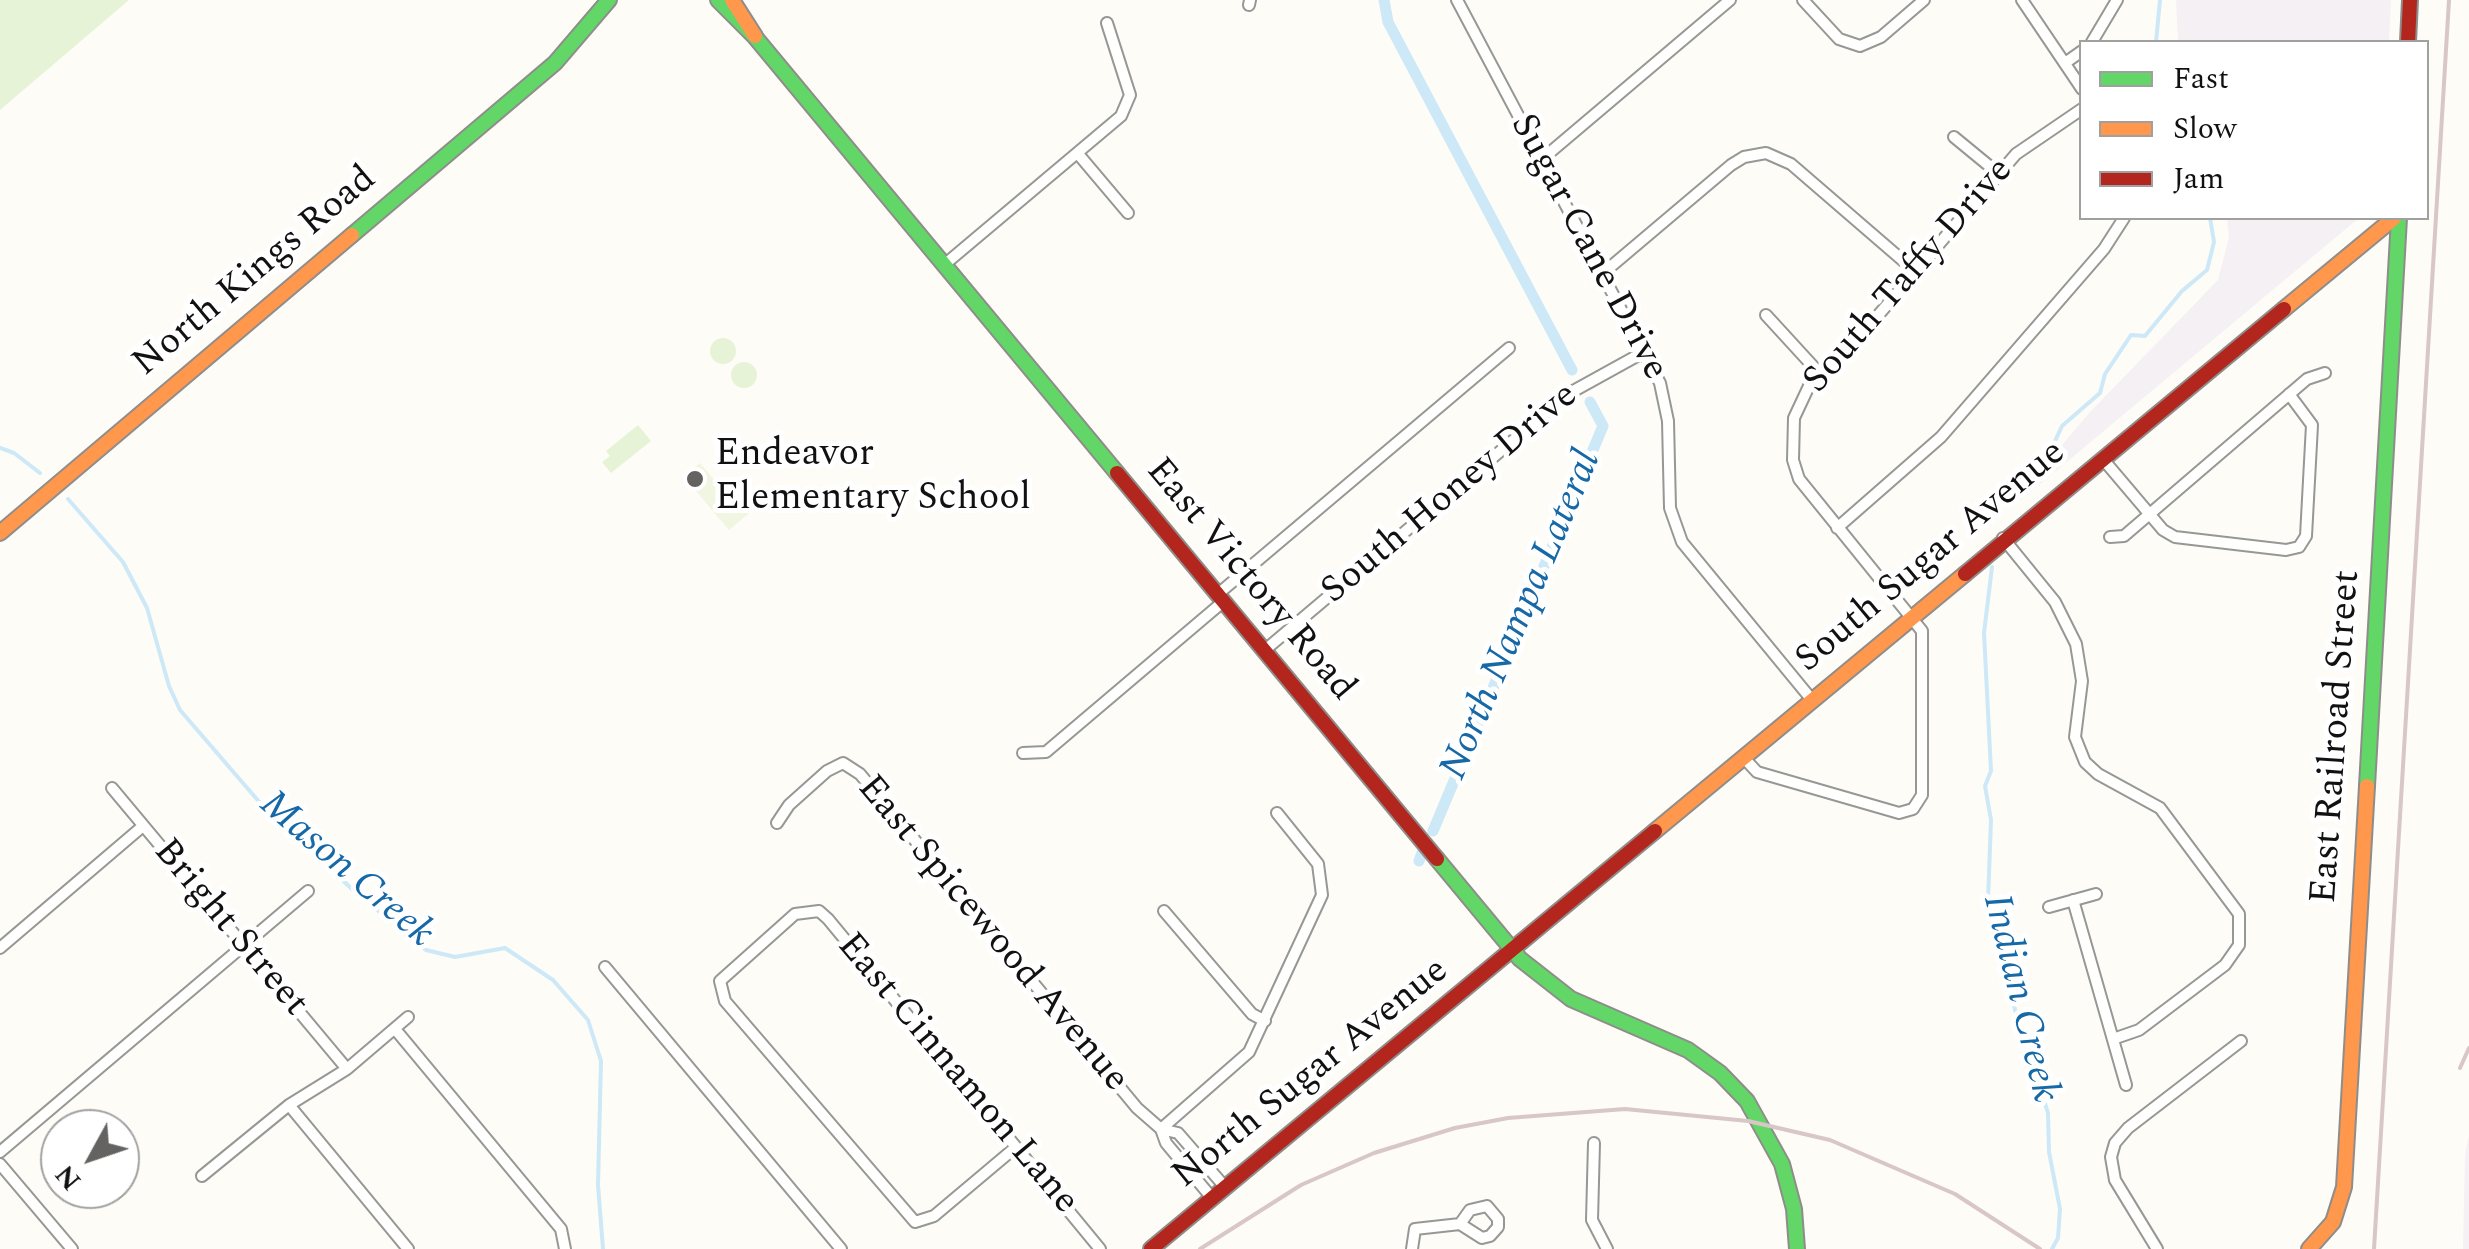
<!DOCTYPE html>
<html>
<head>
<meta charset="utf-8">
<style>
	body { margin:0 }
	#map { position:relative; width:2469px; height:1249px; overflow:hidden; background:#fdfcf7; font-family:Spectral,serif }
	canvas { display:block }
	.legend { position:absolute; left:2079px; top:40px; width:350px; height:180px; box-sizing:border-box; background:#fff; border:2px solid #a0a0a0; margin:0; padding:12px 18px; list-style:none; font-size:30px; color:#111 }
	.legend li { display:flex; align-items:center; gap:20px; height:50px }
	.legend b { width:50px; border:2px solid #a0a0a0 }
	.north { position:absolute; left:40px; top:1109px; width:100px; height:100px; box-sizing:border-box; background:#fff; border:2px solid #a0a0a0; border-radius:50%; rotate:230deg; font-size:28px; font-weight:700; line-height:40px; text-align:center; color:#111 }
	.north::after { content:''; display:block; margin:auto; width:35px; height:45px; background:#646362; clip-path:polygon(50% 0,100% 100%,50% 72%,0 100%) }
</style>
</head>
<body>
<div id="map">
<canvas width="2469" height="1249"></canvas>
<ul class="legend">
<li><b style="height:12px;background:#63d668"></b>Fast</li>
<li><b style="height:12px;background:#ff974d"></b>Slow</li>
<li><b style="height:12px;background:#b3261e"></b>Jam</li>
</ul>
<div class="north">N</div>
</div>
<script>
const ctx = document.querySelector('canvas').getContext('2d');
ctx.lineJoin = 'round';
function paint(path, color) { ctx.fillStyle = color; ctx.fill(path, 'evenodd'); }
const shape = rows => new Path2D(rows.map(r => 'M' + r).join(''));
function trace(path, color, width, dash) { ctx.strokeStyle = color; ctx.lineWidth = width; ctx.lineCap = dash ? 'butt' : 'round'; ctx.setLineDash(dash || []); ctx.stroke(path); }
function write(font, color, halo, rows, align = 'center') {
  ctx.font = font + ' Spectral,serif'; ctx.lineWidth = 10; ctx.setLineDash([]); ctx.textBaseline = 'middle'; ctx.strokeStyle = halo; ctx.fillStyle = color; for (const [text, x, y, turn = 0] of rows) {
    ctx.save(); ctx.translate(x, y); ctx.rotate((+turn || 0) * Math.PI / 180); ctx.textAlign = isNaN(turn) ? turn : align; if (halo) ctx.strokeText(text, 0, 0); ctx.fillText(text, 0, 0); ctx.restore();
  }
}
paint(shape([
	[2176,0,2391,0,2389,42,2178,42],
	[2227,218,2359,218,2021,500,2018,497,2090,412,2218,280,2229,237],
	[2469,1135,2469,1249,2463,1249,2465,1155]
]), '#f5f0f3');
paint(shape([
	[0,0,129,0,0,110],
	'710 351a13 13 0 1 1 26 0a13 13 0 1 1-26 0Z',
	'731 375a13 13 0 1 1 26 0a13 13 0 1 1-26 0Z',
	[638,425,651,441,611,473,602,462,610,456,606,451]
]), '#e7f3d7');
paint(shape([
	[700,463,731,500,739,494,753,510,729,530,684,477]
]), '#f0f6e1');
trace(shape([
	[2156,42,2160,0],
	[0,448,14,453,40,473],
	[68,499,123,562,147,608,169,686,180,710,261,804,353,890,426,950,455,957,505,948,553,980,588,1020,601,1061,598,1185,603,1249],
	[1989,521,2017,473,2047,458,2062,426,2100,393,2105,374,2131,335,2145,336,2182,291,2207,270,2214,242,2210,218],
	[1992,567,1984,633,1991,771,1985,786,1991,820,1988,900,2007,956,2015,1010,2048,1113,2049,1152,2060,1209,2058,1238,2052,1249]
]), '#cde8f7', 4);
trace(shape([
	[1384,0,1388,22,1572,370],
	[1433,831,1603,426,1590,402],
	[1419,861,1422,853]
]), '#cde8f7', 11);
const street = shape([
	[1457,0,1660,383,1668,421,1670,508,1682,542,1812,700],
	[1803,0,1839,39,1860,46,1881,37,1924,0],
	[2022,0,2082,89],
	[1249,5,1250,0],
	[2092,42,2117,0],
	[2065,63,2082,51],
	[1954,137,1999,174],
	[1079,155,1128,213],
	[1541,160,1730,0],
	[944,265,1121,116,1130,95,1107,23],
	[1602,274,1731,165,1744,157,1766,153,1791,164,1915,271],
	[1766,315,1821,375],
	[2102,458,2163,530,2175,537,2286,550,2299,547,2306,536,2312,425,2289,394],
	[1837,528,1941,437,2104,249,2124,218],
	[2110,537,2124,536,2307,379,2325,373],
	[2003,538,2055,602,2076,644,2082,681,2075,737,2085,762,2098,774,2160,808,2239,914,2239,945,2225,965,2139,1030,2113,1039],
	[1218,594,1509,348],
	[1265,650,1568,394,1644,352],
	[1023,753,1046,752,1224,601],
	[1744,758,1757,772,1899,813,1913,809,1922,795,1922,631,1799,479,1793,460,1794,418,1809,386,1857,340,2016,154,2082,109],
	[112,788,347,1069],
	[777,823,789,805,827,771,843,763,860,774,1137,1108,1161,1129,1178,1133,1225,1187],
	[2073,900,2126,1085],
	[2049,907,2096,894],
	[1164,911,1252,1014,1265,1021],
	[0,948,143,826],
	[605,967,841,1249],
	[395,1029,561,1229,565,1249],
	[289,1105,408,1249],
	[1161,1129,1249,1052,1322,895,1318,864,1277,813],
	[1161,1129,1166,1143,1212,1198],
	[1594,1143,1592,1220,1607,1249],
	[1016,1147,934,1216,915,1222,725,1001,720,981,795,914,819,911,828,919,1016,1147,1100,1249],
	[0,1152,308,891],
	[0,1164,72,1249],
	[202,1176,289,1105,347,1069,408,1017],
	[1487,1206,1498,1219,1498,1227,1490,1236,1482,1238,1460,1224,1470,1210,1487,1206],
	[1412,1249,1415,1229,1460,1224],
	[2157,1249,2115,1180,2111,1157,2115,1143,2128,1128,2241,1041]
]);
const fast = shape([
	[718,0,755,37,1117,473],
	[352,235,555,63,609,0],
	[2367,786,2399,218],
	[1437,859,1520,959,1571,999,1688,1050,1720,1073,1747,1101,1782,1164,1794,1209,1797,1249]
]);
const slow = shape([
	[732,0,755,36],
	[2284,309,2394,218],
	[0,533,352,235],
	[1655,831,1965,574],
	[2309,1249,2333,1222,2344,1187,2367,786]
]);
const jam = shape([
	[2408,42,2410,0],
	[1117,473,1437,859],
	[1965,574,2284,309],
	[1151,1249,1655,831]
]);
trace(street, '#979795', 14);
trace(fast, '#8e8d8b', 18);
trace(slow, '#8e8d8b', 18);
trace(jam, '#8e8d8b', 18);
trace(street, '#fffffe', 10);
trace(fast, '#63d668', 14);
trace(slow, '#ff974d', 14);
trace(jam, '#b3261e', 14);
trace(shape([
	[2460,1068,2469,1048],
	[1200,1249,1301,1185,1374,1153,1455,1128,1508,1118,1625,1109,1748,1121,1830,1140,1955,1194,2040,1249],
	[2374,1249,2449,0]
]), '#d9c6c7', 4);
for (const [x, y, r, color] of [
	[695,479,10,"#646362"]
]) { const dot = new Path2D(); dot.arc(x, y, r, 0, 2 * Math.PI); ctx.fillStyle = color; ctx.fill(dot); trace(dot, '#fff', 4); }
write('38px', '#111', '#fff', [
	["Sugar Cane Drive",1587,248,62],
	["North Kings Road",256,273,-40],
	["South Taffy Drive",1910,277,-49],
	["South Honey Drive",1451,495,-40],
	["South Sugar Avenue",1932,558,-40],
	["East Victory Road",1249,581,50],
	["East Railroad Street",2338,737,-86],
	["Bright Street",229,929,50],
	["East Spicewood Avenue",991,935,50],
	["East Cinnamon Lane",956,1075,50],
	["North Sugar Avenue",1312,1075,-39]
]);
write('38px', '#111', '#fff', [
	["Endeavor",715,457],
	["Elementary School",715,501]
], 'left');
write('italic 40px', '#1768a6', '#fff', [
	["North Nampa Lateral",1523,616,-67],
	["Mason Creek",345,871,41],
	["Indian Creek",2018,999,76]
]);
</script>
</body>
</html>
